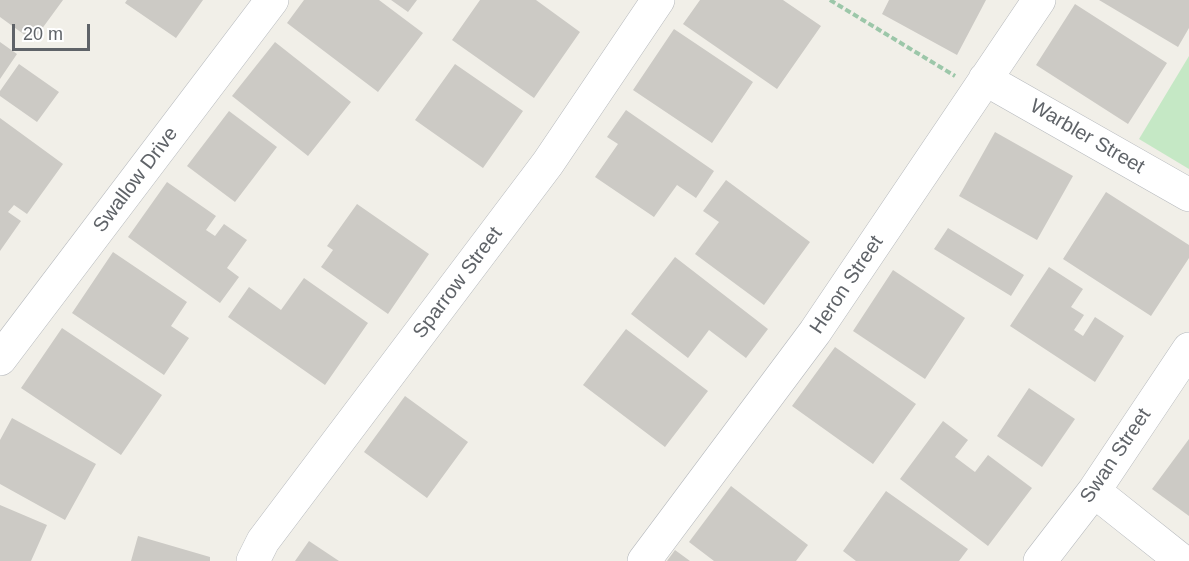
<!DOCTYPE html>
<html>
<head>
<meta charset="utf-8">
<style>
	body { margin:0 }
	#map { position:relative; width:1189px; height:561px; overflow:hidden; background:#f1efe8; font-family:Helvetica,sans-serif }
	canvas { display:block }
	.scale { position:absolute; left:12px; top:24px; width:78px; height:27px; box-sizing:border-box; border:3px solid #5f6368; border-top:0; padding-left:8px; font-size:18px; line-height:21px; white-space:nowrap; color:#5f6368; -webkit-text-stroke:4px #fff; paint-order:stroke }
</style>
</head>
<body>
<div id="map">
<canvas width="1189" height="561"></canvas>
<div class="scale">20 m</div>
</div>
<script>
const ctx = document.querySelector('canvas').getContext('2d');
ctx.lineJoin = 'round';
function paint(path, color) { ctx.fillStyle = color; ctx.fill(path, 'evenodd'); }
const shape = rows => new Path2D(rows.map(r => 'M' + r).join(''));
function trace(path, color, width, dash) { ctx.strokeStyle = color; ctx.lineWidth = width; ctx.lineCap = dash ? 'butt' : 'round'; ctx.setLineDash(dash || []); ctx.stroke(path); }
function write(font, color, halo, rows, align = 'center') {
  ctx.font = font + ' Helvetica,sans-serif'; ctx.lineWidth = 5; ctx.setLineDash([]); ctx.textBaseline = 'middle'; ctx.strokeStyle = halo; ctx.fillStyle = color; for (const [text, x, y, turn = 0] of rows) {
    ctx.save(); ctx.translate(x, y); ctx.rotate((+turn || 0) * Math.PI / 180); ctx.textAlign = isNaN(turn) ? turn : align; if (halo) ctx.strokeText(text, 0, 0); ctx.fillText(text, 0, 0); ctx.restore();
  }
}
paint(shape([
	[1189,56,1189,169,1139,139]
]), '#c5e8c5');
paint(shape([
	[0,0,63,0,33,41,0,17],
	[127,0,203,0,176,38,125,3],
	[304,0,379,0,423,33,378,92,287,23],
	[391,0,417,0,408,12],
	[480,0,536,0,580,32,534,98,452,40],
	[700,0,783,0,821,26,777,89,683,24],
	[889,0,986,0,957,55,882,14],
	[1099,0,1189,0,1189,28,1178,47],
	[1075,4,1167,63,1128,124,1036,65],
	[674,29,753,82,712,143,633,90],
	[0,42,17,54,0,79],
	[275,42,351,102,308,156,232,96],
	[19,64,59,92,37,122,0,96,0,91],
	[455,64,523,111,483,168,415,120],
	[626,110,714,171,696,198,677,185,654,217,595,177,618,144,607,137],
	[229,111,277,147,235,202,187,166],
	[0,118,63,164,27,214,14,205,8,212,21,221,0,251],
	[995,132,1073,176,1037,240,959,196],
	[726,180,810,242,764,305,695,254,719,222,703,211],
	[167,182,216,216,206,230,215,236,224,224,247,240,227,268,239,277,220,303,128,237],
	[1106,192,1189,245,1189,258,1151,316,1063,259],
	[357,204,429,254,388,314,321,267,333,250,327,246],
	[948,228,1024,275,1011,296,934,249],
	[113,252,187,302,171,326,189,338,164,375,72,313],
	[675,257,768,329,746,358,709,330,688,358,631,314],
	[1049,267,1083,289,1071,307,1084,315,1074,330,1083,336,1095,317,1124,336,1095,382,1010,326],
	[893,270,965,318,925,379,853,331],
	[304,278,368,323,325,385,228,317,249,287,281,310],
	[62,328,162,395,121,455,21,388],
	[626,329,708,391,665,447,583,385],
	[835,347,916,404,873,464,792,406],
	[1029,388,1075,419,1042,467,997,436],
	[405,396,468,442,427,498,364,452],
	[12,418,96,464,65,520,0,484,0,440],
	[943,421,968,440,955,457,975,472,988,455,1032,488,988,546,900,479],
	[1189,439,1189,516,1152,489],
	[731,486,808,545,796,561,714,561,689,542],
	[886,491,968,549,959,561,856,561,843,551],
	[0,505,47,525,31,561,0,561],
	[138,536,210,557,210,561,131,561],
	[309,541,339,561,295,561],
	[675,550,690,561,667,561]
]), '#cccac5');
const minor = shape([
	[985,79,1189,195],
	[0,359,272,0],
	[1094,491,1182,561],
	[253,561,263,541,548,163,658,0],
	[644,561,815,332,1039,0],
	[1040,561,1094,491,1189,349]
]);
trace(minor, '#b5b8bc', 34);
trace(shape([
	[830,0,955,76]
]), '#9cc7a9', 4, [6, 3]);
trace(minor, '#fff', 33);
write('20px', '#5f6368', '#fff', [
	["Warbler Street",1087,137,30],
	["Swallow Drive",136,180,-53],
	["Sparrow Street",458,283,-53],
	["Heron Street",847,285,-56],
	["Swan Street",1116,456,-56]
]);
</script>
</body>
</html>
